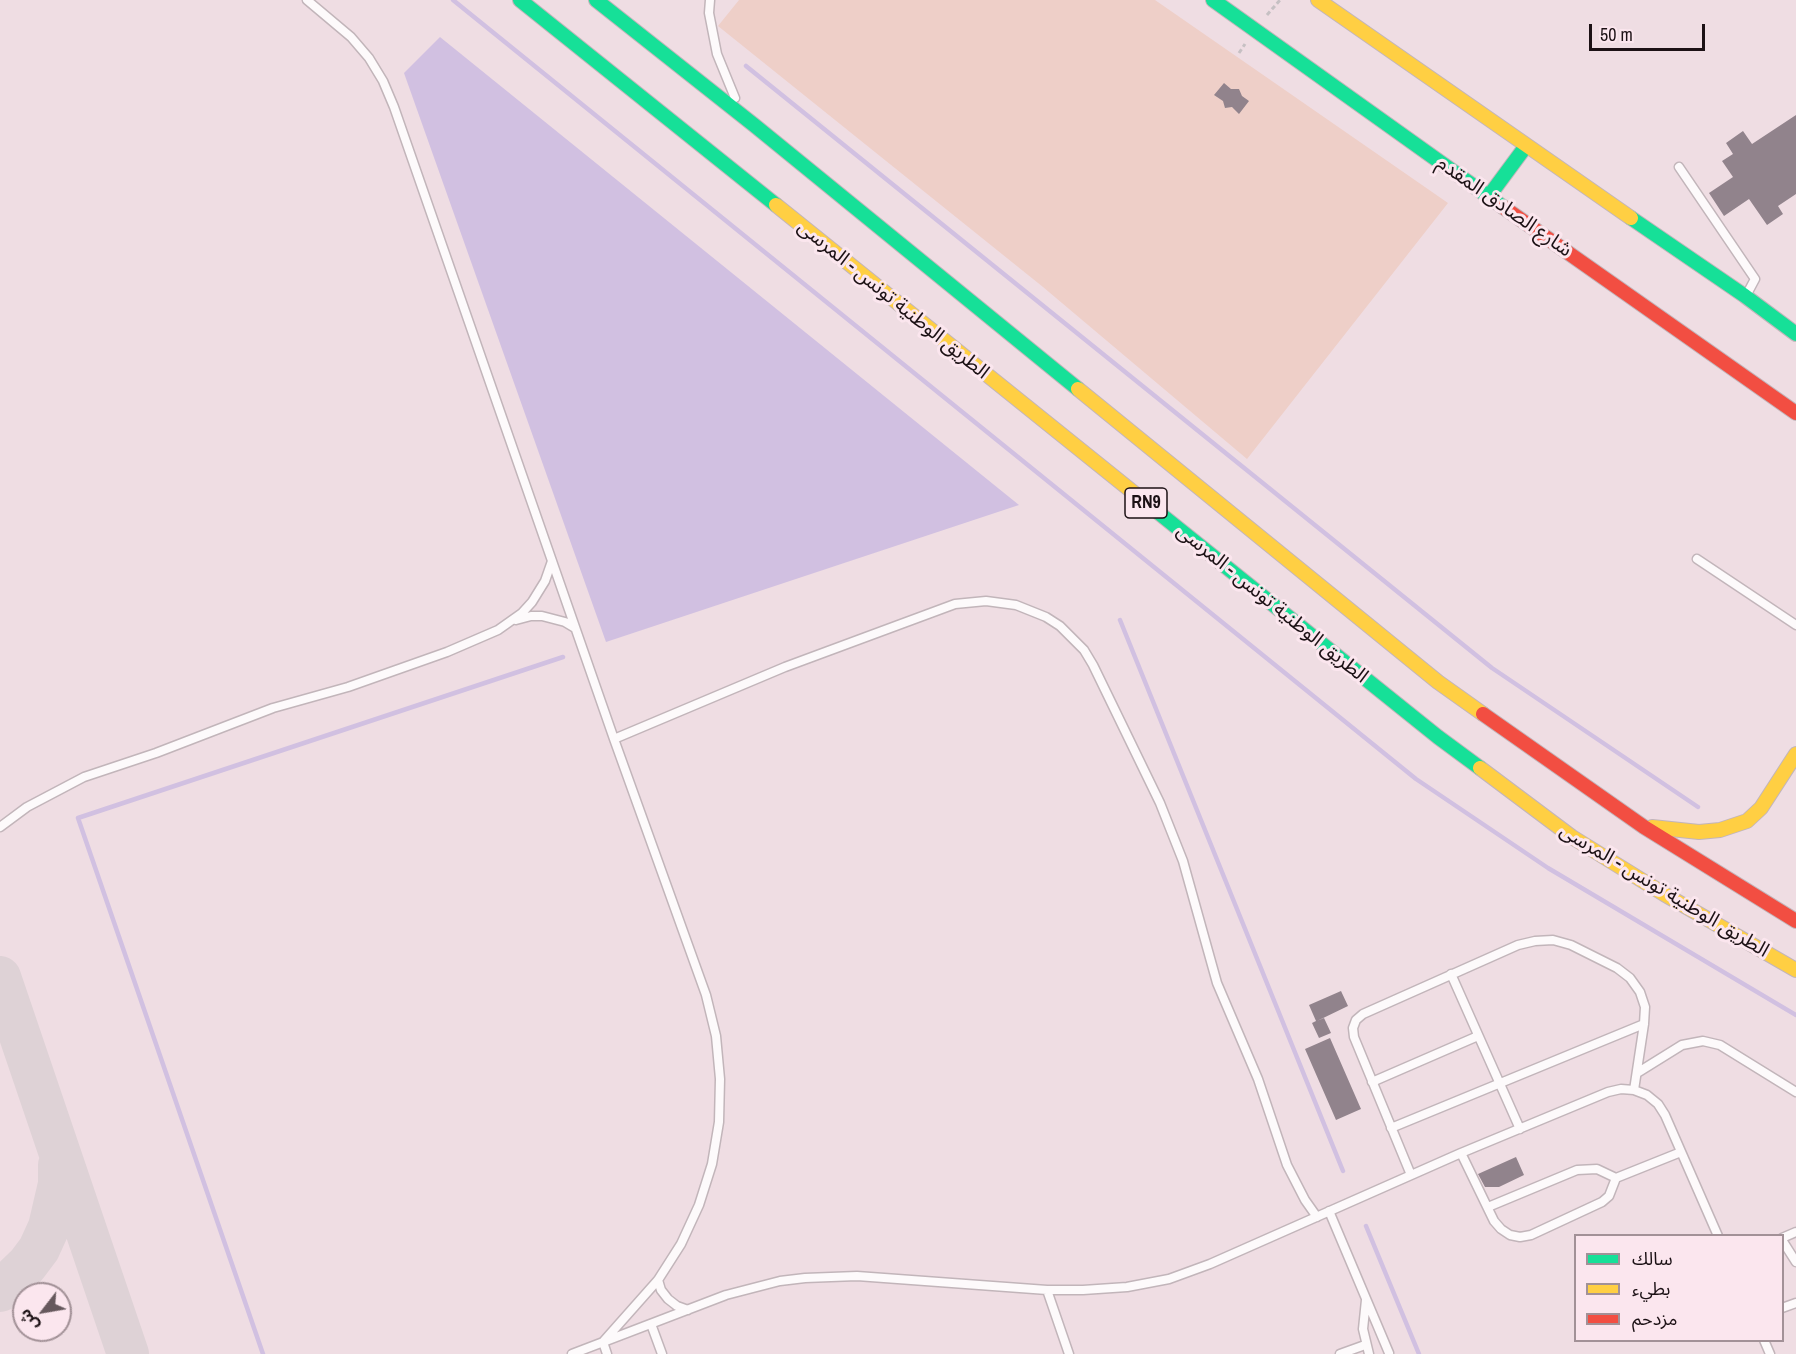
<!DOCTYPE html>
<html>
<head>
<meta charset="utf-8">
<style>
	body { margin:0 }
	#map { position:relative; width:1796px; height:1354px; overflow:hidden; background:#efdde3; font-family:"Archivo Narrow","Noto Sans Arabic",sans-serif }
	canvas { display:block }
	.legend { position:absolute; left:1574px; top:1234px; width:210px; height:108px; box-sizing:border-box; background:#fbe6ee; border:2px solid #a29197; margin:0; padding:8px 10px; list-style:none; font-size:18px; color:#1c1115 }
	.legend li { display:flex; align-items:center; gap:12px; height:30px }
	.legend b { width:30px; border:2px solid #a29197 }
	.north { position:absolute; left:12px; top:1282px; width:60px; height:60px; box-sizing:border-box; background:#fbe6ee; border:2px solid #a29197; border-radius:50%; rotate:239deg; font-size:16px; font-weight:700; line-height:24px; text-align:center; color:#1c1115 }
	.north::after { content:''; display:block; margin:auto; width:21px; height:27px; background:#66585d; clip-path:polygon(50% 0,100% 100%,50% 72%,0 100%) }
	.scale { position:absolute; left:1589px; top:24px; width:116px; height:27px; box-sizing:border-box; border:3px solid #1c1115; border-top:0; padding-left:8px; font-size:18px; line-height:21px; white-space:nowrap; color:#1c1115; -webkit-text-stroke:4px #fbe6ee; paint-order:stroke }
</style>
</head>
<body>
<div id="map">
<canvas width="1796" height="1354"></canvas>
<ul class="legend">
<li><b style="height:8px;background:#16e098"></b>سالك</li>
<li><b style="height:8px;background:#ffcf43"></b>بطيء</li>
<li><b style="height:8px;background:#f24e42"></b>مزدحم</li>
</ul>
<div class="north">ش</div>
<div class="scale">50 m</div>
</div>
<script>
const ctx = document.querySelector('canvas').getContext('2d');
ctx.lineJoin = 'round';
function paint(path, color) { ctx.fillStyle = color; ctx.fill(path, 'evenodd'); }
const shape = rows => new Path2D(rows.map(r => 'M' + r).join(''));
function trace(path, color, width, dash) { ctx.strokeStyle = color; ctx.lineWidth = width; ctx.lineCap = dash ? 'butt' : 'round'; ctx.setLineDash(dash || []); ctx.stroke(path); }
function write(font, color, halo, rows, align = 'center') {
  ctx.font = font + ' "Archivo Narrow","Noto Sans Arabic",sans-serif'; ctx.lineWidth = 6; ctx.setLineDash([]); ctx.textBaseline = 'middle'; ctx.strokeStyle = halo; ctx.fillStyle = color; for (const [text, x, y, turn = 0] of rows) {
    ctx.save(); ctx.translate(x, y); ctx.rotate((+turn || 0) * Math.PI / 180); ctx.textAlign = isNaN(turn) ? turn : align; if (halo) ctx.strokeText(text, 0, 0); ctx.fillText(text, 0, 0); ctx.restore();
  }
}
paint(shape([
	[739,0,1155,0,1448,203,1247,459,1043,287,718,26]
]), '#eecfc8');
paint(shape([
	[440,37,1019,505,606,642,404,73]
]), '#d1c0e1');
trace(shape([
	[453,0,1416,779,1548,868,1796,1015],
	[746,66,1492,668,1698,807],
	[1120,620,1343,1171],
	[1366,1226,1419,1354],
	[263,1354,78,818,563,657]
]), '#d1c0e1', 4.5);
trace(shape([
	[0,977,128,1354],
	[0,1291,27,1265,39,1249,49,1227,59,1184,59,1165]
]), '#ded2d6', 42);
paint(shape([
	[1224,83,1231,89,1239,89,1242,96,1249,101,1239,114,1232,107,1225,108,1223,101,1214,95],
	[1796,115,1796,194,1778,206,1783,214,1767,225,1749,199,1724,216,1709,193,1733,177,1722,161,1733,154,1726,143,1743,131,1752,144],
	[1341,991,1348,1006,1317,1021,1324,1018,1331,1033,1319,1038,1312,1023,1316,1021,1309,1005],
	[1330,1038,1361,1109,1336,1120,1305,1049],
	[1516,1157,1524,1175,1499,1187,1485,1187,1478,1174]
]), '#91838c');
const lane = shape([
	[307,0,351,37,369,58,383,81,394,107,614,739,706,995,716,1036,720,1079,719,1122,712,1164,699,1205,681,1244,658,1280,603,1342],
	[710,0,709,13,717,54,735,98],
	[1679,167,1755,279,1747,294],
	[1697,559,1796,625],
	[516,620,531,616,542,616,565,622,575,628],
	[614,739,785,667,955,604,986,601,1016,605,1046,617,1060,626,1084,650,1093,665,1160,803,1183,861,1217,983,1258,1079,1287,1165,1305,1200,1317,1217],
	[0,827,27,807,84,777,156,753,273,708,348,687,447,652,498,630,522,613,532,602,545,581,552,561],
	[1451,974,1520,1129],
	[1637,1073,1682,1045,1703,1041,1720,1045,1796,1092],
	[1372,1082,1478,1036],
	[1391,1128,1644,1024],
	[1461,1153,1494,1221,1501,1229,1510,1235,1520,1237,1531,1235,1602,1202,1609,1196,1616,1178],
	[1411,1175,1354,1037,1353,1028,1356,1020,1363,1014,1518,945,1535,941,1553,940,1571,945,1617,968,1630,978,1640,992,1645,1007,1644,1024,1634,1090],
	[1616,1178,1681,1152],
	[1488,1207,1577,1170,1597,1169,1616,1178],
	[1329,1211,1389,1353],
	[1782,1238,1796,1232],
	[1782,1240,1796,1262],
	[658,1280,661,1290,668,1299,677,1306,688,1310],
	[1047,1290,1069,1354],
	[1366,1300,1363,1329,1369,1354],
	[1782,1308,1796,1303],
	[651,1324,662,1354],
	[1764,1340,1770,1354],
	[603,1342,607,1354],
	[572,1354,726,1295,780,1281,805,1278,857,1276,1047,1290,1083,1290,1127,1287,1169,1279,1210,1264,1461,1153,1608,1092,1621,1089,1634,1090,1647,1095,1658,1104,1665,1115,1718,1236],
	[1340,1354,1365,1345]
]);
const fast = shape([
	[520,0,776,205],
	[596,0,754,125,1078,389],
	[1213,0,1503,207],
	[1489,196,1526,146],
	[1631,218,1745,296,1796,334],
	[1139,497,1438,737,1480,768]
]);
const slow = shape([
	[1318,0,1631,218],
	[776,205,1139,497],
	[1078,389,1438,682,1483,714],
	[1480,768,1572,837,1664,894,1796,970],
	[1652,827,1699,832,1720,830,1747,821,1761,808,1796,754]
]);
const jam = shape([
	[1503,207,1796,413],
	[1483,714,1644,827,1796,921]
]);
trace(lane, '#c2b5ba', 11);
trace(fast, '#c2b5ba', 16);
trace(slow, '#c2b5ba', 16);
trace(jam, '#c2b5ba', 16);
trace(shape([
	[1267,15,1280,0],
	[1239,53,1245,44]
]), '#c6c0c3', 3, [4.5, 3]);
trace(lane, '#fdfafb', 8);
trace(fast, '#16e098', 14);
trace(slow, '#ffcf43', 14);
trace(jam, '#f24e42', 14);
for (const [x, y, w] of [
	[1146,503,42]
]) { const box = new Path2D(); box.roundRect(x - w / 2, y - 15, w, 30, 4.5); ctx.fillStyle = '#fbe6ee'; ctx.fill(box); trace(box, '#1c1115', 1.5); }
write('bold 18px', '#1c1115', null, [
	["RN9",1146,503]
]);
write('20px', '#1c1115', '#fbe6ee', [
	["شارع الصادق المقدم",1504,207,35],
	["الطريق الوطنية تونس - المرسى",893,300,39],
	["الطريق الوطنية تونس - المرسى",1272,604,39],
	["الطريق الوطنية تونس - المرسى",1664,891,31]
]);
</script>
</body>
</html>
